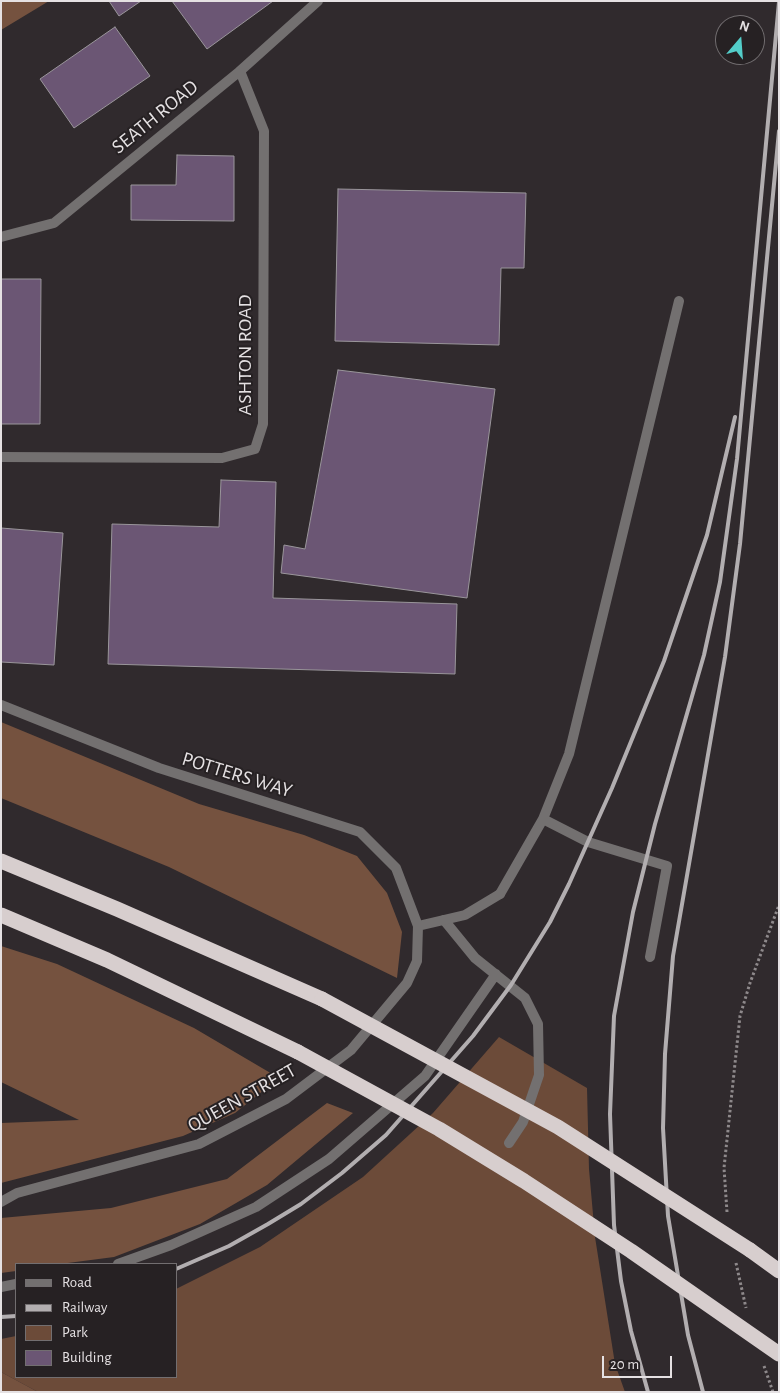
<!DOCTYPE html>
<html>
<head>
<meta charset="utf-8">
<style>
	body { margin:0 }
	#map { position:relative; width:780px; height:1393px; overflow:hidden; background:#302a2d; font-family:"Alegreya Sans",sans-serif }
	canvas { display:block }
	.frame { position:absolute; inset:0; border:2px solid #e5e1e3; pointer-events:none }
	.legend { position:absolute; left:15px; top:1263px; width:162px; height:115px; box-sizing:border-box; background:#262123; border:1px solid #726e70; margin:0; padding:6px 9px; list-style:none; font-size:15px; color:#e5e1e3 }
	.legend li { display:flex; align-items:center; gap:10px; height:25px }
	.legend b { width:25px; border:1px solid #726e70 }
	.north { position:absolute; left:715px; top:15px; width:50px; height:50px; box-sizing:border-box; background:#262123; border:1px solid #726e70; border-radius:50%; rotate:18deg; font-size:14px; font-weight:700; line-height:20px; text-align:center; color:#e5e1e3 }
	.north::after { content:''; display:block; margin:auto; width:18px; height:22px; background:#53cdc9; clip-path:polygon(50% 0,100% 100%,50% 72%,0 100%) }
	.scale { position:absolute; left:602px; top:1356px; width:70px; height:22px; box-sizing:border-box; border:2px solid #e5e1e3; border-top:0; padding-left:6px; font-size:15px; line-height:18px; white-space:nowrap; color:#e5e1e3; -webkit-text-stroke:4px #262123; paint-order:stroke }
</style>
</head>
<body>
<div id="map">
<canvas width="780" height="1393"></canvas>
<div class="frame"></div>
<ul class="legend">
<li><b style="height:6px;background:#737070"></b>Road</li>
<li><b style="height:6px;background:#b2aeb0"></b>Railway</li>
<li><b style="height:14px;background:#6c4b39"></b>Park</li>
<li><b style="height:14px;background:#6b5674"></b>Building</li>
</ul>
<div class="north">N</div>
<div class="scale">20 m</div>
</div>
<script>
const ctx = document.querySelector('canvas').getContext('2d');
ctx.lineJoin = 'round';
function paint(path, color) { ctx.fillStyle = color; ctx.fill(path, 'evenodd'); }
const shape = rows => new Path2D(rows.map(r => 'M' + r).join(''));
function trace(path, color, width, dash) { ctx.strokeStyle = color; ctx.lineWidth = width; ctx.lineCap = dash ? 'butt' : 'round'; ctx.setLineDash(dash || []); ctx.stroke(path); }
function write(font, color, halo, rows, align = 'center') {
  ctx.font = font + ' "Alegreya Sans",sans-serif'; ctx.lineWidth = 4; ctx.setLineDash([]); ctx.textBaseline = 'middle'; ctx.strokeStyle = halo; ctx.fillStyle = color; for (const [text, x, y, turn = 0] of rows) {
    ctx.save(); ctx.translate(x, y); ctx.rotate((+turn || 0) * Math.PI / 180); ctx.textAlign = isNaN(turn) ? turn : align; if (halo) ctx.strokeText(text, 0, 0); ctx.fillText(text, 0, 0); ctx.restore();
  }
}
paint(shape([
	[499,1037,587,1088,589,1169,595,1237,615,1364,625,1392,38,1392,1,1372,1,1339,16,1336,16,1377,176,1377,176,1289,260,1247,363,1177,433,1113]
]), '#6c4b39');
paint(shape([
	[1,1,49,1,1,30],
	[1,722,199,804,304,835,357,856,387,893,402,932,397,978,169,867,1,798],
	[1,946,57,964,194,1028,279,1078,235,1113,183,1136,1,1183,1,1123,79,1120,1,1082],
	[327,1103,353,1113,267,1185,200,1224,114,1257,60,1264,16,1264,16,1271,1,1273,1,1218,111,1208,227,1179],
	[1,1372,38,1392,1,1392]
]), '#75523f');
const building = shape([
	[109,1,141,1,119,16,109,1],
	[172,1,273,1,207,49,172,1],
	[115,27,150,76,74,128,40,79,115,27],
	[177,155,234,156,234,221,131,220,131,185,176,185,177,155],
	[338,189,526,193,524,268,501,268,499,345,335,341,338,189],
	[1,279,41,279,40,424,1,424,1,279],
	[338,370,495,389,467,598,281,573,284,545,305,549,338,370],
	[221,480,276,482,273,598,457,604,455,674,108,664,112,524,219,527,221,480],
	[1,528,63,533,54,665,1,662,1,528]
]);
paint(building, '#6b5674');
trace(building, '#9a969b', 1);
trace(shape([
	[727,1212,724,1168,740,1016,750,983,779,905],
	[736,1263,746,1308],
	[764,1366,773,1392]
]), '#8e898b', 3, [2.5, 2.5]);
trace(shape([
	[543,819,588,842,667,866,650,957],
	[500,894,543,819,569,754,679,301],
	[444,920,475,958,525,998,538,1024,539,1075,523,1122,509,1143],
	[118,1264,171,1245,256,1207,329,1159,425,1076,496,974],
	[1,1287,16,1284]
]), '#737070', 10);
trace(shape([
	[1,237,54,223,240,71,318,1],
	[1,457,222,458,255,449,263,424,264,131,240,71],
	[1,705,159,768,360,832,396,868,418,926,417,961,407,983,351,1050,286,1099,199,1144,17,1193,1,1202],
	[418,926,465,915,500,894]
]), '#737070', 10);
trace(shape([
	[1,861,117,909,322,999],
	[1,915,107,960,298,1052],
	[750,1250,779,1271]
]), '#d7cece', 15);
trace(shape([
	[176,1269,229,1246,268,1224,301,1204,342,1173,386,1135,473,1036,511,985,550,922,569,884,612,788,664,661,707,535,735,417],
	[1,1317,16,1316],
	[648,1392,631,1331,621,1281,614,1225,610,1114,614,1016,633,912,655,824,704,655,720,582,737,459,779,2],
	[703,1392,688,1335,668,1216,663,1128,665,1054,673,956,725,657,740,544,779,131]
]), '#b2aeb0', 4);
trace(shape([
	[322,999,558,1127,750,1250],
	[298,1052,439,1129,524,1181,631,1251,779,1354]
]), '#d7cece', 15);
write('20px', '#e5e1e3', '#262123', [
	["SEATH ROAD",155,117,-39],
	["ASHTON ROAD",245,355,-90],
	["POTTERS WAY",237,775,17],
	["QUEEN STREET",242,1098,-29]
]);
</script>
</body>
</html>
